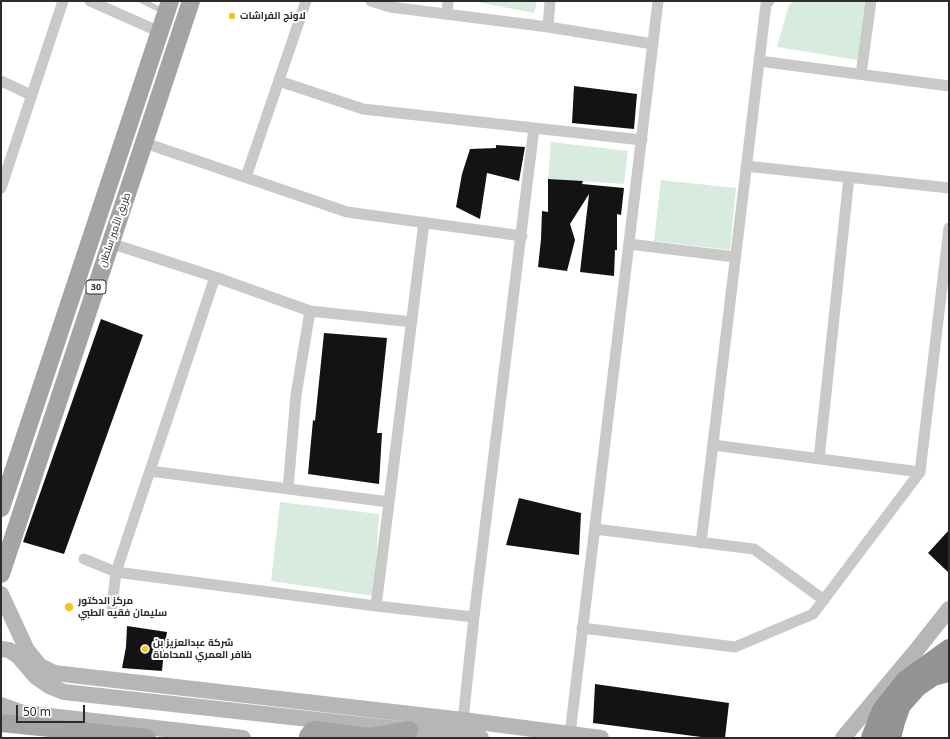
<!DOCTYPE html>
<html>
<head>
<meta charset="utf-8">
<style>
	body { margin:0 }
	#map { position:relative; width:950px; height:739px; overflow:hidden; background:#fff; font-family:"Noto Sans",sans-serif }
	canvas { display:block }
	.frame { position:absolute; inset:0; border:2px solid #2c2c2c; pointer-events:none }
	.scale { position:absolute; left:16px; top:705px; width:69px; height:18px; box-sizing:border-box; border:2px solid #2c2c2c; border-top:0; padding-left:5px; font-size:12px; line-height:14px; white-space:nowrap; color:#2c2c2c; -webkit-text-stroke:3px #fff; paint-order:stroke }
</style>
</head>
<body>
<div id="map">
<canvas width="950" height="739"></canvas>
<div class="frame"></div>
<div class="scale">50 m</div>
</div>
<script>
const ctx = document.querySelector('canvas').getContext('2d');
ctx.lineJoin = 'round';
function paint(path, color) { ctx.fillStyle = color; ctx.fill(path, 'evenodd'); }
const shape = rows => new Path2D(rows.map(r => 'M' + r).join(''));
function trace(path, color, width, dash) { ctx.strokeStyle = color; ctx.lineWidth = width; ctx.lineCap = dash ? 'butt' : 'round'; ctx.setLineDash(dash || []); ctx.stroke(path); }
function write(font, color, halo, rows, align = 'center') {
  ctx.font = font + ' "Noto Sans",Cairo,sans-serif'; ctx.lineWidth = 4; ctx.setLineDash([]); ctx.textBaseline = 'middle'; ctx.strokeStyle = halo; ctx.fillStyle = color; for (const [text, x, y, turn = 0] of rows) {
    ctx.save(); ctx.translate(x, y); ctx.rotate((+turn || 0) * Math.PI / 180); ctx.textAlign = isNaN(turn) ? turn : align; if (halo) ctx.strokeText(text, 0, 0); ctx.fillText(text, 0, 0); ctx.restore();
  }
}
paint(shape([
	[472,1,537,1,534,13],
	[795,1,867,1,863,61,777,47,789,5],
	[551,142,628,151,624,184,548,179],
	[661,180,736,188,730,250,654,241],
	[280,502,379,514,374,596,271,581]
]), '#d7ecde');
paint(shape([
	[574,86,637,94,634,129,572,123],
	[496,145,525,147,519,181,487,173,480,219,456,207,462,174,470,149,496,148],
	[548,179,583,181,582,184,624,188,621,215,617,214,617,250,615,250,614,276,580,272,589,194,570,224,575,240,567,271,538,267,541,239,542,211,548,212],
	[101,319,143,335,64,554,23,542],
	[324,333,387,338,377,433,382,433,379,484,308,474,313,420,315,421],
	[519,498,581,513,579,555,506,545],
	[949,530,949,573,928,553],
	[127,626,167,632,164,650,162,671,122,668,126,647],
	[595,684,729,703,725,738,709,738,593,723]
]), '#131313');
trace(shape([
	[142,1,163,11]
]), '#c9c9c9', 5.5);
trace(shape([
	[90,1,160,32],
	[371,1,390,7,548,27,653,44],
	[447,14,448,1],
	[548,27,550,1],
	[759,61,949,86],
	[861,74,871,1],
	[1,81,31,95],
	[279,81,363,109,642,140],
	[145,143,347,212,522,236],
	[746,166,949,188],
	[246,177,306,1],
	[1,188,63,1],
	[110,243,215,277,310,311,412,322],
	[629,244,735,257],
	[713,445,920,472],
	[819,459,849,177],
	[150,471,389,502],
	[288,489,296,395,310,311],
	[595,529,754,549,824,600],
	[701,543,766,4,769,1],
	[84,559,116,572,376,606,474,617],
	[112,606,116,572,215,277],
	[376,606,424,222],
	[582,628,735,647,813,614,920,472,949,228],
	[463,720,474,617,534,128],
	[570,734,658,1]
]), '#c9c9c9', 11);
trace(shape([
	[1,594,27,650,40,666,54,673,463,720,601,738],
	[1,649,9,650,18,656,36,677,49,686,64,692,481,738],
	[1,705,23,713,243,738],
	[843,738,915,652,949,609]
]), '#b6b6b6', 16);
trace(shape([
	[1,508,170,1],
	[1,574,191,1],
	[1,723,147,738],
	[308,738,308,736,312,731,316,730,368,737,409,730]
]), '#a4a4a4', 18);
trace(shape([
	[871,738,882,710,906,680,949,649],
	[891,738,895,722,901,705,917,687,933,676,949,672]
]), '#939393', 20);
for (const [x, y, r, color] of [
	[232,16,4,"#f4c61d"],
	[69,607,5,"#f4c61d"],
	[145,649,4,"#f4c61d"]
]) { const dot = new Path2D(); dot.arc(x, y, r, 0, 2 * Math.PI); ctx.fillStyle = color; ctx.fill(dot); trace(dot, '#fff', 1.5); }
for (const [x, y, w] of [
	[96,287,20]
]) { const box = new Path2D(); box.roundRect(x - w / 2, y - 7, w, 14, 3); ctx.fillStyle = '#fff'; ctx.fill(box); trace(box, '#2c2c2c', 1); }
write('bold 9px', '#2c2c2c', null, [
	["30",96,287]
]);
write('bold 10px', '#2c2c2c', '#fff', [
	["لاونج الفراشات",240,16],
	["مركز الدكتور",78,601],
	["سليمان فقيه الطبي",78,613],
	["شركة عبدالعزيز بن",153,643],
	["ظافر العمري للمحاماة",153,655]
], 'left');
write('10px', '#2c2c2c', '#fff', [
	["طريق الأمير سلطان",115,230,-71]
]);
</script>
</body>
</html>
